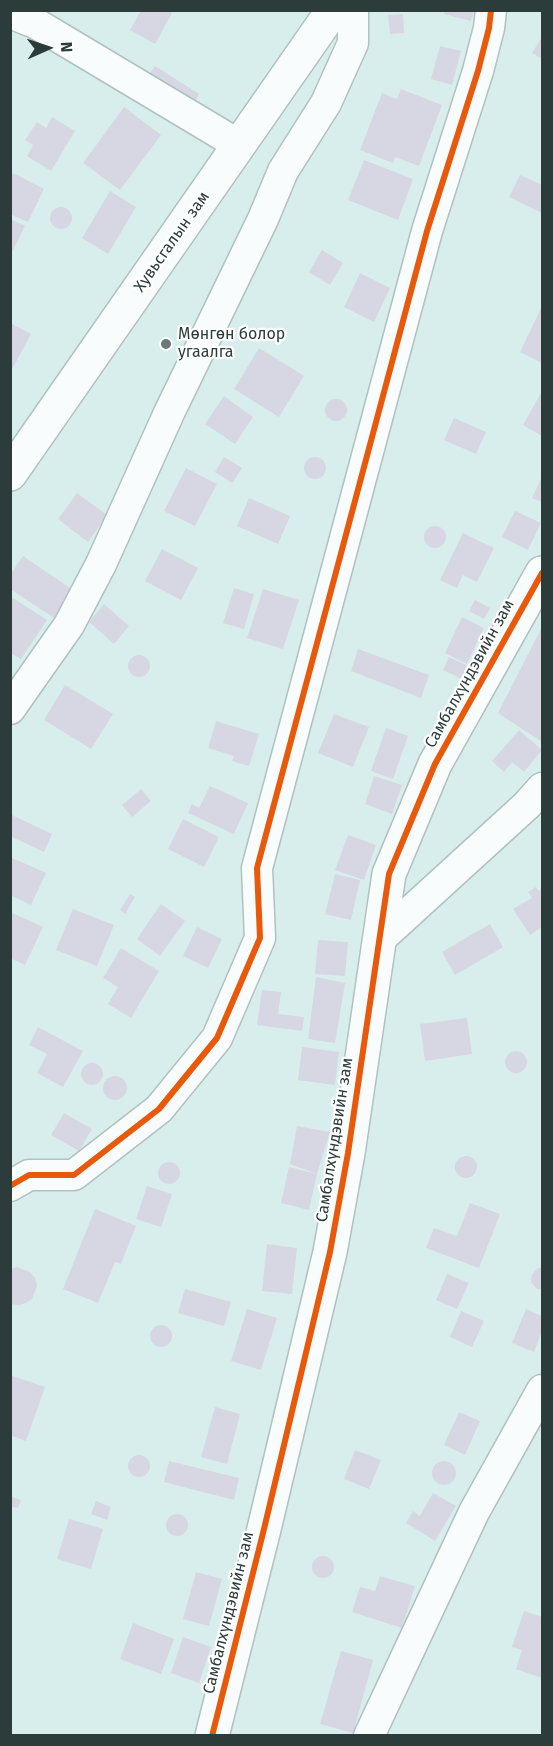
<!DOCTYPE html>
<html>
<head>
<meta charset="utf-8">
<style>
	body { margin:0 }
	#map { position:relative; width:553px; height:1746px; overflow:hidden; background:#d8eeec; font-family:"Fira Sans",sans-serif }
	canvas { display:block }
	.frame { position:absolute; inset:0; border:12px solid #2b3c3a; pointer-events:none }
	.north { position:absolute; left:18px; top:18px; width:60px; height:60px; -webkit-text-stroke:4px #fff; paint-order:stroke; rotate:87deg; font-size:16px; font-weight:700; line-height:24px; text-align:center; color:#2b3c3a }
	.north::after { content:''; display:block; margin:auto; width:21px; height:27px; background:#2b3c3a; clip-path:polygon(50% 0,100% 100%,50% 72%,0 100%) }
</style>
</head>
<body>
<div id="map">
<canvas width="553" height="1746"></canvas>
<div class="frame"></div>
<div class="north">N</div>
</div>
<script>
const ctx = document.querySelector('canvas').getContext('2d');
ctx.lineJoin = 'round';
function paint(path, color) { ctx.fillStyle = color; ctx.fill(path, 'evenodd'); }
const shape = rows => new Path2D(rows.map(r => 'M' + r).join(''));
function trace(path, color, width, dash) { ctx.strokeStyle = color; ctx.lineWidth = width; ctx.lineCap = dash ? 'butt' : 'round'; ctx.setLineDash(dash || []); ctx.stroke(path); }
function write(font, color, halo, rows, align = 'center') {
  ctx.font = font + ' "Fira Sans",sans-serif'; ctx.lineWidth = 4.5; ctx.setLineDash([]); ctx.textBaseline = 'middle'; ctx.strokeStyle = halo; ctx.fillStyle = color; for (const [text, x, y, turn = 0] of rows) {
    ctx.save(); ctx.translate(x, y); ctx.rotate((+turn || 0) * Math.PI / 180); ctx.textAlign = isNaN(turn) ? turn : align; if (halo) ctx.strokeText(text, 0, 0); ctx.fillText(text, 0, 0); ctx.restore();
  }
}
paint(shape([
	[141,10,168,10,172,13,155,44,130,30],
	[445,10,474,10,471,21,444,14],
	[403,14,404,33,390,34,388,15],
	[542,37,542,59,532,53],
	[440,46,461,51,452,85,431,79],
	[155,66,199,94,194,104,149,75],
	[401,89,442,105,419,166,395,157,393,163,360,150,382,93,397,99],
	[124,107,161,135,120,190,83,163],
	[52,117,75,131,51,171,27,156,33,145,25,140,37,122,46,128],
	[364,160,413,179,398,220,348,200],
	[13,173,44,189,28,222,10,214,10,178],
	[520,175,542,185,542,213,509,197],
	[110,191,136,207,108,254,82,238],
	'50 218a11 11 0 1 1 22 0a11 11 0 1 1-22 0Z',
	[10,219,25,226,12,252,10,251],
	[322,250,343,263,330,285,309,272],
	[360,273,390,288,374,322,344,307],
	[542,306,542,363,520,352],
	[10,323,31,334,10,373],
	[259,348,304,376,279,417,234,389],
	[542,391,542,436,523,425],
	[224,396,253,417,235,444,205,424],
	'325 410a11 11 0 1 1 22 0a11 11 0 1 1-22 0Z',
	[454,418,486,432,476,454,444,440],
	[224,457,242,468,232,483,215,472],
	'304 468a11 11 0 1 1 22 0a11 11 0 1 1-22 0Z',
	[186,468,217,484,195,526,164,511],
	[542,477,542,502,532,498],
	[77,493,107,515,88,542,58,519],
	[249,498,290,516,278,544,237,526],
	[515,511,541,523,528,550,502,537],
	'424 537a11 11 0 1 1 22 0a11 11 0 1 1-22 0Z',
	[463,533,494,548,477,582,463,575,457,588,440,580],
	[162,549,198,568,181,600,145,581],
	[23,556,73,590,54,618,10,589,10,575],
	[234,588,254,594,244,629,223,623],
	[263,589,299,600,283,649,247,638],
	[10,596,47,620,21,659,10,653],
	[475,600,490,608,484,619,469,611],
	[104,604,129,626,114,644,89,622],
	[462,617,484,628,467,664,445,653],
	[542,627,542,742,498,713],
	[358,649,429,675,421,698,351,671],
	'128 666a11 11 0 1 1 22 0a11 11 0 1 1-22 0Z',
	[449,657,475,669,468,682,443,670],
	[65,685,113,714,91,749,44,720],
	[334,714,369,727,353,767,318,753],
	[216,721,259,734,249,766,232,761,234,756,208,748],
	[386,728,408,736,393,779,371,771],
	[519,730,542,750,524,772,512,762,504,772,492,761],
	[374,776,402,785,392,814,365,804],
	[210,786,248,803,234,834,188,813,192,804,199,808],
	[141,789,151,801,132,817,122,805],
	[10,814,52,834,44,852,10,836],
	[183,819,219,837,204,867,168,849],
	[348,835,376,845,364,880,335,870],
	[10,857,46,873,31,905,10,895],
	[335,874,360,880,351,920,325,914],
	[536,887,539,891,542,888,542,927,530,935,513,909,532,898,528,892],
	[130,894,135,897,125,914,120,910],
	[161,904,185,921,160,956,137,939],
	[73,909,114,925,97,966,56,950],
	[10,912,43,927,25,965,10,958],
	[490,924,503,947,455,975,442,952],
	[197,927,222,939,208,968,183,956],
	[318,940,348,942,345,976,315,974],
	[121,948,159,971,131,1018,108,1004,118,987,103,978],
	[316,977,345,983,335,1043,308,1039],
	[262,990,281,992,278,1014,304,1017,302,1031,257,1025],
	[467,1018,472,1054,425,1061,420,1024],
	[38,1027,83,1051,63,1087,37,1073,47,1054,29,1045],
	[302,1047,339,1052,335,1085,298,1080],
	'505 1062a11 11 0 1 1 22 0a11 11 0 1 1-22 0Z',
	'81 1074a11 11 0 1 1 22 0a11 11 0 1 1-22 0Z',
	'103 1088a12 12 0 1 1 24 0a12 12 0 1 1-24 0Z',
	[64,1113,92,1129,79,1151,51,1135],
	[297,1126,330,1132,317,1174,290,1164],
	'455 1167a11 11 0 1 1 22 0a11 11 0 1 1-22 0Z',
	'158 1173a11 11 0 1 1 22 0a11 11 0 1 1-22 0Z',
	[289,1167,317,1174,309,1210,281,1203],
	[147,1186,172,1194,161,1227,136,1219],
	[470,1203,500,1214,479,1268,426,1248,434,1228,457,1236],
	[95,1209,136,1226,121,1264,115,1262,98,1303,63,1289],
	[267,1244,297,1248,292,1294,262,1291],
	[17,1267,30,1272,35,1278,37,1286,32,1299,26,1303,19,1305,10,1304,10,1269],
	[538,1268,542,1268,542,1289,537,1289,531,1282,532,1274],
	[447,1274,469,1283,457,1309,436,1300],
	[185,1289,231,1302,224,1326,178,1313],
	[247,1309,277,1318,261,1370,231,1361],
	[526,1309,542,1316,542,1331,534,1352,512,1343],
	[461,1311,484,1321,472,1347,450,1337],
	'150 1336a11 11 0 1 1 22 0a11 11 0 1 1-22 0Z',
	[10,1375,45,1387,26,1441,10,1435],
	[215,1407,240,1414,227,1464,201,1457],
	[459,1412,480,1421,465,1455,444,1445],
	[355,1450,381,1460,369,1489,344,1479],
	'128 1466a11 11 0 1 1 22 0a11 11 0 1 1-22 0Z',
	'432 1473a12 12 0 1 1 24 0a12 12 0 1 1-24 0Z',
	[169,1461,239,1478,234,1500,164,1482],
	[433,1493,456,1506,435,1541,406,1523,413,1511,420,1516],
	[10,1496,21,1500,18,1508,10,1506],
	[96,1501,111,1507,107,1520,91,1514],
	'166 1525a11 11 0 1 1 22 0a11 11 0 1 1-22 0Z',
	[69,1519,103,1529,91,1569,57,1559],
	'312 1567a11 11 0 1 1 22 0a11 11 0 1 1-22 0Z',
	[196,1572,222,1579,209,1626,183,1619],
	[380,1576,415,1586,402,1628,352,1612,360,1587,375,1591],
	[524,1611,542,1617,542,1678,516,1669,522,1650,512,1647],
	[133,1623,174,1639,161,1674,120,1659],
	[183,1637,211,1647,199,1683,171,1673],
	[341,1651,373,1660,353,1733,320,1724]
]), '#d6d7e3');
const street = shape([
	[10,13,35,23,239,145],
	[10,709,69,625,101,564,169,413,263,219,283,171,326,103,353,43,353,10],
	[379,940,527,805,542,788],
	[10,1186,29,1175,74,1175,159,1109,217,1038,260,938,257,868,427,231,478,71,489,28,491,10],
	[369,1736,474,1512,542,1390]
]);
const secondary = shape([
	[10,474,333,10],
	[212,1736,264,1529,330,1252,348,1153,389,874,435,764,542,573]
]);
trace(street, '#b0c1c0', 33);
trace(secondary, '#b0c1c0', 36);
trace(street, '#f9fcfc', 30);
trace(secondary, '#f9fcfc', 33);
trace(shape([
	[10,1186,29,1175,74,1175,159,1109,217,1038,260,938,257,868,427,231,478,71,489,28,491,10],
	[212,1736,264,1529,330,1252,348,1153,389,874,435,764,542,573]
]), '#e8590c', 6);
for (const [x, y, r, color] of [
	[166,344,6,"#687a78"]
]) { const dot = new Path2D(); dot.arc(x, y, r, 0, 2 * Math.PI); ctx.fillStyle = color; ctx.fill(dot); trace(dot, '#fff', 2); }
write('16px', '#2b3c3a', '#fff', [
	["Хувьсгалын зам",172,242,-55],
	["Самбалхүндэвийн зам",470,674,-61],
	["Самбалхүндэвийн зам",335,1140,-81],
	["Самбалхүндэвийн зам",229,1613,-76]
]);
write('16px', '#2b3c3a', '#fff', [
	["Мөнгөн болор",178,335],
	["угаалга",178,353]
], 'left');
</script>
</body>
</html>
